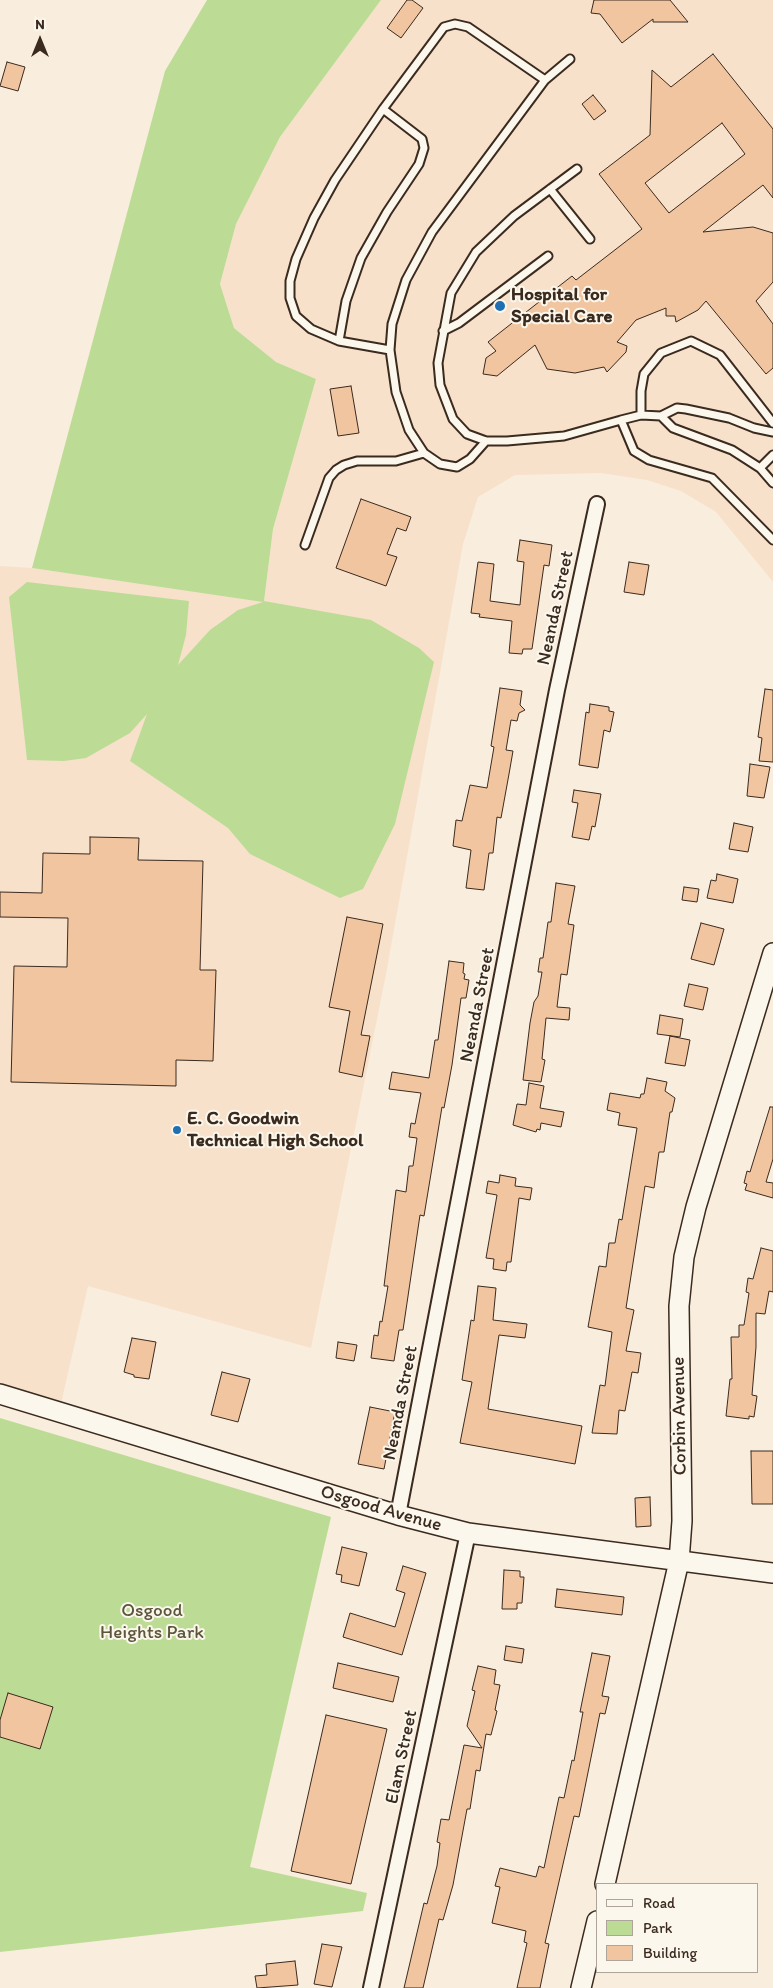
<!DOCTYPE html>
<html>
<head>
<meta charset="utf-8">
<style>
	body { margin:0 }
	#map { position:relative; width:773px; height:1988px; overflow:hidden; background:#f9eddd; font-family:Itim,sans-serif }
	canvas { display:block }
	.legend { position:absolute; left:596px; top:1883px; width:162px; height:90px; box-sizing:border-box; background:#fbf7ec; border:1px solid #aea59a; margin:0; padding:6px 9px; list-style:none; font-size:15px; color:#3b2a1e }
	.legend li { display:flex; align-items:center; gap:10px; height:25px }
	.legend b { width:25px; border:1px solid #aea59a }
	.north { position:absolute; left:15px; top:15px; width:50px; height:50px; -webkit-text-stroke:4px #fbf7ec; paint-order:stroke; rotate:0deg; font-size:14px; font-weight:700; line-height:20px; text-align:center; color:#3b2a1e }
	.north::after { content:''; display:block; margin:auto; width:18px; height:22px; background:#3b2a1e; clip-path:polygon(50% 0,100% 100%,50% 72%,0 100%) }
</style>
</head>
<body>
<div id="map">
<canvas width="773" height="1988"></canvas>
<ul class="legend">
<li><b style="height:6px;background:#fbf7ec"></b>Road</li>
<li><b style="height:14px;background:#bcdc95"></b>Park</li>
<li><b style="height:14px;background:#f1c5a0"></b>Building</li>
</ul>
<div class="north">N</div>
</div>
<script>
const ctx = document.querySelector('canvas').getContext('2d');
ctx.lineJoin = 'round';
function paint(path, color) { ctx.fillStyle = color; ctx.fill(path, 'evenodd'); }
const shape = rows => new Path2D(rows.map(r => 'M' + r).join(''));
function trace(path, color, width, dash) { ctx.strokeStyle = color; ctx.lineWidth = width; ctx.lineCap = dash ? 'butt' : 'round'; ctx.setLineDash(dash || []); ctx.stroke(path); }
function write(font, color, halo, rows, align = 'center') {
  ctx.font = font + ' Itim,sans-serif'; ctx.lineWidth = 4; ctx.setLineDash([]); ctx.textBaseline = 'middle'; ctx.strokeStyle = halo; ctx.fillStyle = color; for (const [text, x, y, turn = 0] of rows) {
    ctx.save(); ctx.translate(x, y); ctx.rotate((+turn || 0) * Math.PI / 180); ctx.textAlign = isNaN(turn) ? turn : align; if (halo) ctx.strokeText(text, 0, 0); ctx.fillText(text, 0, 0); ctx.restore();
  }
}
paint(shape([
	[381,0,773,0,773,582,716,512,681,491,647,480,601,473,515,475,478,497,463,544,386,974,311,1348,88,1286,59,1412,0,1394,0,566,32,568,264,601,273,529,316,379,276,362,234,328,220,284,236,224,280,137]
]), '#f7e1cb');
paint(shape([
	[207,0,381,0,280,137,236,224,220,284,234,328,276,362,316,379,273,529,264,601,371,620,419,648,434,662,395,824,363,889,340,898,250,854,228,828,130,761,147,714,130,733,86,758,64,761,27,760,9,597,27,582,189,601,186,635,178,665,210,630,238,610,263,602,32,568,165,71],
	[0,1418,331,1517,250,1867,367,1893,363,1911,0,1952]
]), '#bcdc95');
const building = shape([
	[407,0,412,0,423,8,401,38,387,28,407,0],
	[594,0,670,0,688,22,653,22,653,19,622,43,600,14,591,13,594,0],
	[713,54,773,129,773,198,763,185,703,232,753,227,773,233,773,282,756,301,773,324,773,368,766,374,706,301,698,310,676,322,675,316,666,316,666,308,636,320,617,342,627,346,626,352,607,372,604,367,575,373,547,369,535,345,497,376,483,374,486,358,496,351,488,342,572,276,576,280,642,229,599,174,650,135,652,70,671,87,713,54],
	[722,123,745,154,669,213,645,183,722,123],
	[7,62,25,67,18,91,0,86,7,62],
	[593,95,606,111,594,120,582,104,593,95],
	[351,386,359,433,338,436,330,389,351,386],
	[361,499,411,517,406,531,397,528,387,554,397,557,386,586,336,568,361,499],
	[520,540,552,545,549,566,544,565,532,649,523,649,522,654,509,653,512,621,479,617,480,614,471,613,478,562,494,564,490,601,520,605,524,562,517,561,520,540],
	[629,562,649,565,644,595,624,592,629,562],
	[500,688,522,691,520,705,525,710,519,713,517,721,511,720,506,750,513,751,509,774,501,818,497,817,493,853,489,853,484,890,466,888,471,850,453,846,456,820,462,821,470,785,487,788,494,747,491,746,500,688],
	[765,689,773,690,773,762,759,761,762,738,758,737,765,689],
	[590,704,609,707,609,711,614,712,610,732,604,730,598,768,579,765,586,712,589,713,590,704],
	[750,764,770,767,764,798,747,796,750,764],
	[574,790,601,794,595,827,592,826,589,840,572,837,578,803,572,802,574,790],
	[734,823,753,827,748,852,729,849,734,823],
	[90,837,139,838,138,860,203,861,200,970,216,970,213,1061,176,1060,176,1086,11,1082,14,966,67,967,68,918,0,917,0,892,42,893,43,853,90,854,90,837],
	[717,874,738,879,733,903,707,898,711,880,716,881,717,874],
	[556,883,575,886,568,924,574,925,567,975,561,974,557,1007,570,1008,569,1020,546,1018,542,1059,545,1060,541,1082,523,1080,530,1023,534,1002,538,996,542,972,538,972,540,958,543,958,548,922,551,922,556,883],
	[684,887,699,889,697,902,682,900,684,887],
	[347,917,383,924,361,1035,370,1036,362,1077,339,1072,350,1011,329,1007,347,917],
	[701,923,724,929,714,965,691,959,701,923],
	[449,961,464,963,463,973,465,974,464,979,469,980,466,998,461,998,452,1065,444,1108,442,1107,424,1216,420,1215,403,1330,399,1330,394,1361,371,1358,374,1335,378,1336,380,1321,382,1322,388,1286,384,1286,396,1190,406,1192,409,1166,413,1166,417,1138,409,1137,411,1123,415,1124,421,1093,389,1089,392,1072,429,1078,435,1040,438,1040,449,961],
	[689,984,708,988,703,1010,684,1006,689,984],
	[660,1015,683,1019,680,1037,657,1034,660,1015],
	[670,1036,690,1040,685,1066,665,1063,670,1036],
	[647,1078,667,1082,665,1091,675,1098,672,1112,670,1112,664,1152,659,1152,654,1188,645,1186,626,1308,634,1310,626,1351,641,1353,638,1373,632,1372,625,1411,619,1410,617,1434,592,1433,600,1385,605,1386,612,1332,588,1327,599,1266,606,1267,609,1243,615,1243,619,1219,622,1220,637,1128,618,1125,620,1113,607,1110,610,1093,640,1098,641,1094,644,1094,647,1078],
	[529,1083,544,1086,540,1108,564,1112,561,1127,541,1123,540,1130,537,1129,536,1132,513,1125,517,1104,526,1105,529,1083],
	[770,1107,773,1107,773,1159,766,1182,773,1183,773,1198,745,1190,747,1184,744,1183,747,1171,750,1172,770,1107],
	[500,1175,516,1178,515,1186,532,1188,530,1200,519,1198,511,1262,507,1262,506,1271,493,1269,494,1259,486,1258,497,1195,486,1193,488,1181,499,1183,500,1175],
	[761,1248,773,1251,773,1292,769,1291,765,1314,756,1313,756,1347,752,1395,757,1396,754,1417,749,1416,749,1419,726,1416,730,1379,732,1379,731,1337,739,1337,739,1325,744,1325,749,1293,746,1292,748,1278,753,1279,761,1248],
	[478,1286,496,1288,493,1320,527,1324,525,1338,499,1335,488,1409,582,1426,575,1464,460,1443,472,1382,462,1380,471,1320,474,1321,478,1286],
	[132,1338,156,1342,149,1379,134,1377,134,1375,124,1372,132,1338],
	[338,1342,357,1345,354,1361,336,1358,338,1342],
	[222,1372,250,1379,238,1422,211,1415,222,1372],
	[370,1407,395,1412,384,1469,358,1464,370,1407],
	[751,1451,773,1451,773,1504,752,1504,751,1451],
	[650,1497,651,1526,636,1527,635,1498,650,1497],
	[342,1547,367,1553,359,1586,341,1582,342,1575,336,1574,342,1547],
	[403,1566,426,1573,402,1655,343,1637,350,1613,395,1627,405,1593,396,1590,403,1566],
	[504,1570,520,1571,520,1577,524,1577,522,1603,517,1603,517,1609,502,1609,504,1570],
	[557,1589,624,1597,622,1615,555,1607,557,1589],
	[506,1646,524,1649,522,1663,504,1660,506,1646],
	[592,1653,610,1656,602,1696,609,1697,605,1714,600,1713,579,1817,574,1816,545,1943,549,1944,540,1988,517,1988,527,1943,524,1942,526,1931,492,1923,500,1887,495,1886,500,1868,536,1877,539,1866,544,1868,559,1797,564,1798,572,1760,574,1761,583,1712,580,1712,592,1653],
	[338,1663,399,1677,393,1702,333,1688,338,1663],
	[478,1666,496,1670,494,1684,500,1685,495,1710,497,1711,491,1735,486,1734,480,1771,476,1770,470,1809,467,1809,453,1885,443,1920,439,1919,423,1988,404,1988,424,1903,427,1904,437,1866,440,1843,437,1842,441,1819,449,1820,464,1745,482,1748,467,1726,475,1691,472,1690,478,1666],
	[8,1693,53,1707,40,1749,0,1737,0,1720,8,1693],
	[326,1715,387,1729,351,1884,291,1871,326,1715],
	[322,1944,342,1947,332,1987,314,1984,322,1944],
	[295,1961,298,1985,257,1988,255,1976,267,1975,266,1964,295,1961]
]);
paint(building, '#f1c5a0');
trace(building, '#3b2a1e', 1);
const lane = shape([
	[577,169,514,216,476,252,451,293,438,363,440,385,453,419,467,434,486,441,507,441,564,436,621,420,634,451,649,460,712,478,773,540],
	[550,189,590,239],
	[443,331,459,323,548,256],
	[339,341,346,301,361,258,387,212,419,164,424,148,422,139,383,109],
	[390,350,339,341,311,329,296,316,290,298,290,281,296,259,314,218,335,180,383,109,444,27,455,24,468,27,545,80],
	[661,416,673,428,732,450,760,468,773,483],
	[621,420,641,415],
	[773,423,720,355,691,341,661,353,644,374,641,391,641,415,661,416,677,408,686,409,729,418,754,428,773,432],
	[486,441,470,459,457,467,440,464,424,453,409,430,396,392,390,350,392,324,406,280,432,232,545,80,570,59],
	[760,468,773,455],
	[305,545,329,478,336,470,344,465,357,461,396,461,424,453]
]);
const street = shape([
	[398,1515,557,690,597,504],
	[371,1988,468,1533]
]);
const secondary = shape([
	[0,1394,398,1515,468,1533,773,1573],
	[605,1884,679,1561,682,1521,679,1306,684,1257,696,1207,773,953],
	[581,1988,597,1921]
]);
trace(lane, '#3b2a1e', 11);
trace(street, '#3b2a1e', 18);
trace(secondary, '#3b2a1e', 22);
trace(lane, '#fbf7ec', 7);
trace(street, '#fbf7ec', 14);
trace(secondary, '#fbf7ec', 19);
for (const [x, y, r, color] of [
	[500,306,6,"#1f6fb2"],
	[177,1130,5,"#1f6fb2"]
]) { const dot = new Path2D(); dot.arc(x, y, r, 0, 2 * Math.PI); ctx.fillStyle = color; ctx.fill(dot); trace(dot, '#fbf7ec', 2); }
write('bold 19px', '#3b2a1e', '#fbf7ec', [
	["Hospital for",511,295],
	["Special Care",511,317],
	["E. C. Goodwin",187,1119],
	["Technical High School",187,1141]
], 'left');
write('19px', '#3b2a1e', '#fbf7ec', [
	["Neanda Street",556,608,-78],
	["Neanda Street",478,1005,-79],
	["Neanda Street",401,1403,-79],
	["Corbin Avenue",680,1416,-91],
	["Osgood Avenue",381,1509,16],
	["Elam Street",402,1757,-78]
]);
write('19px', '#5b563c', '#fbf7ec', [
	["Osgood",152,1611],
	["Heights Park",152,1633]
]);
</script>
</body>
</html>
